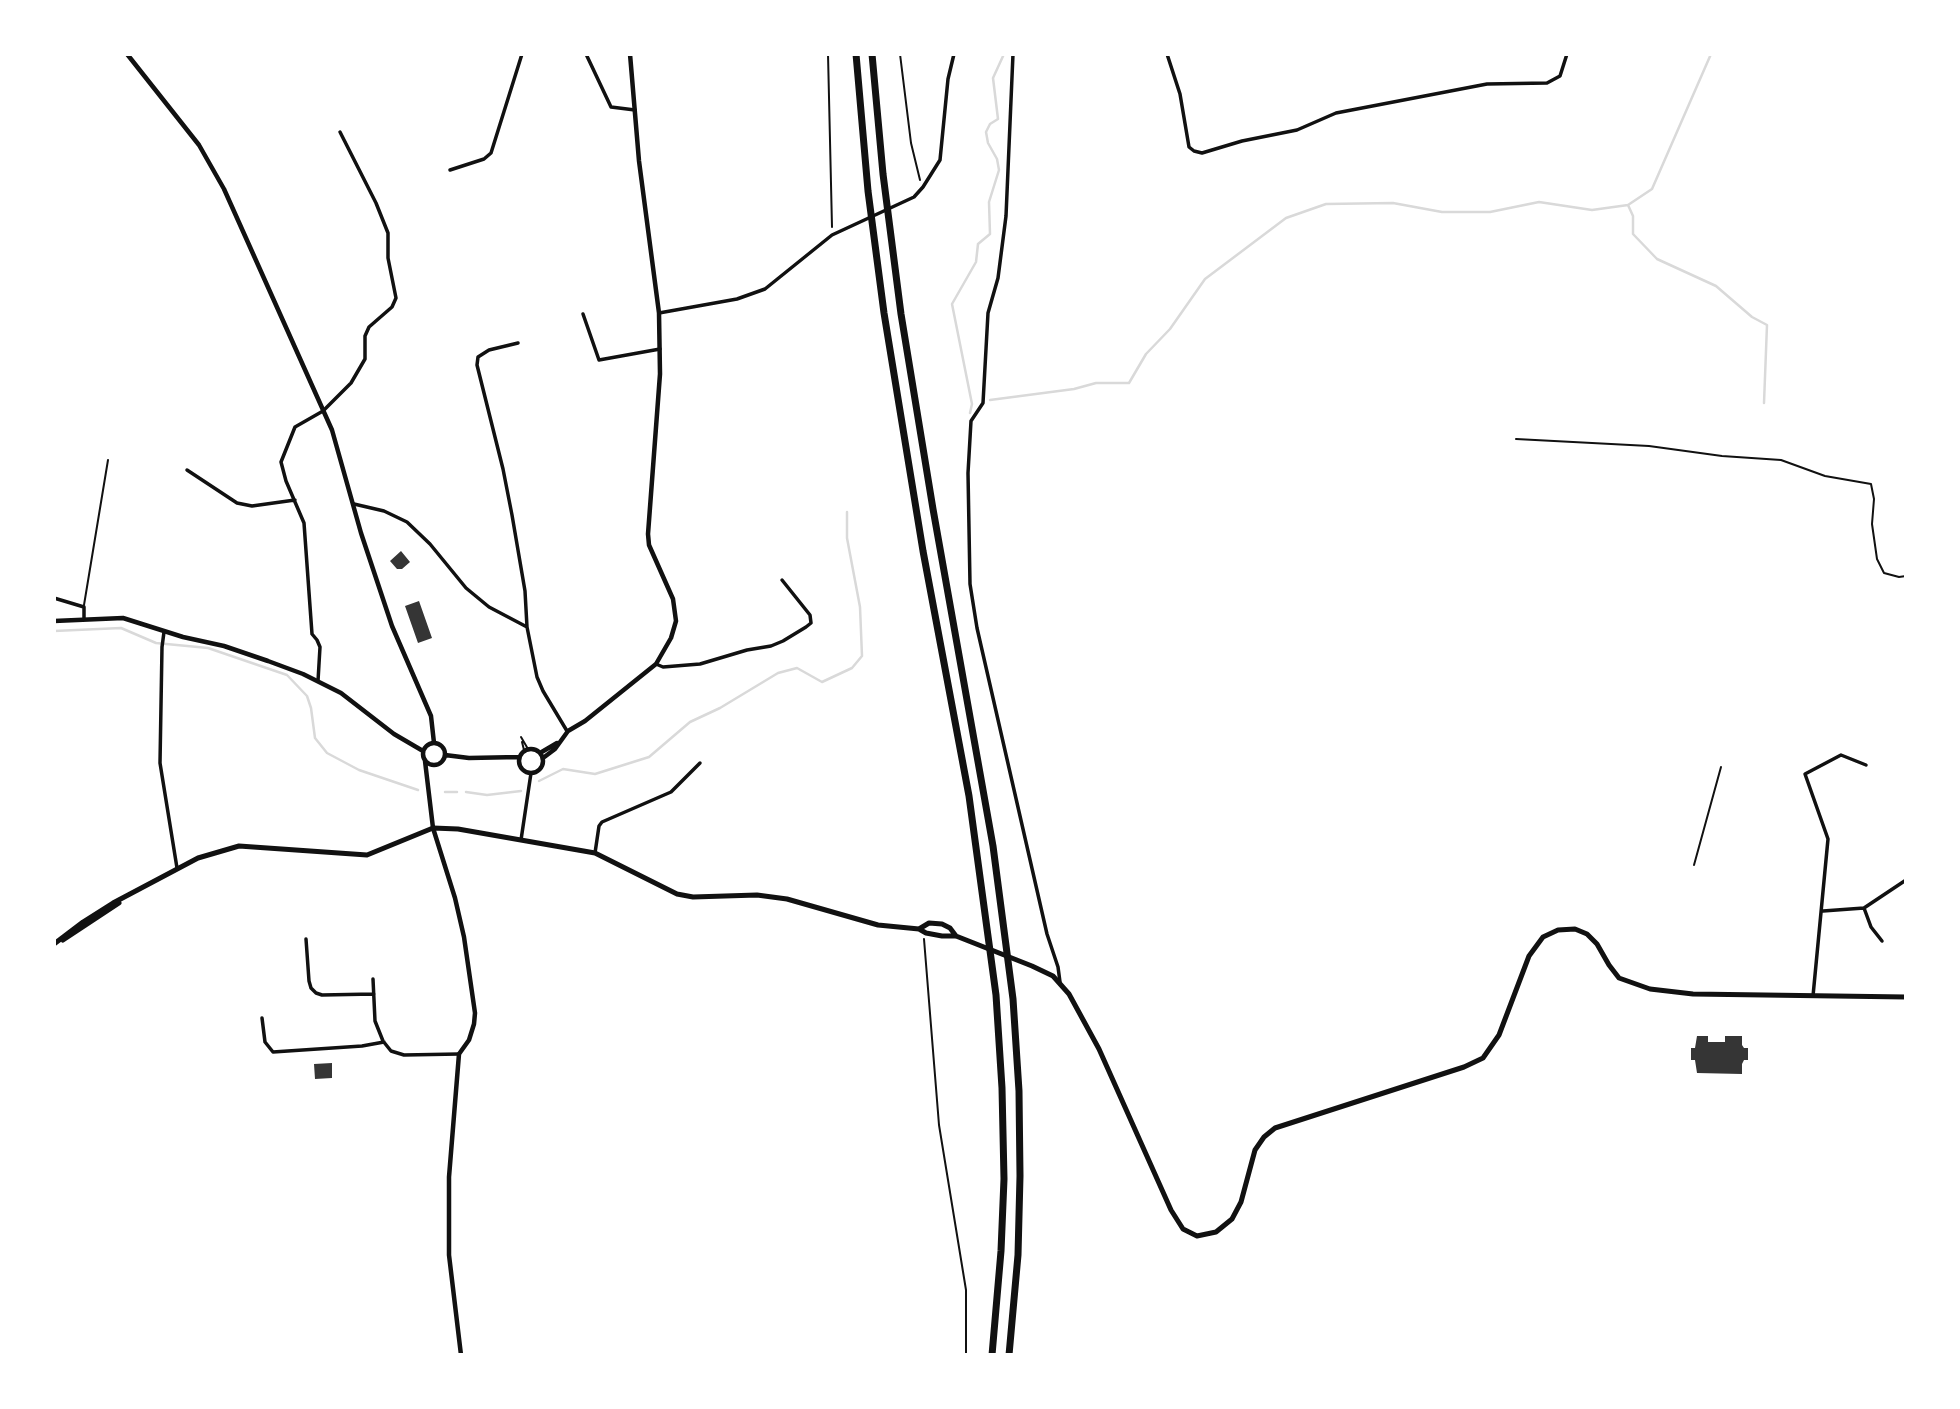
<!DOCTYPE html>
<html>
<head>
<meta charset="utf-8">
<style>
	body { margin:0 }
	#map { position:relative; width:1960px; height:1409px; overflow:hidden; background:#fff; font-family:"Source Sans 3",sans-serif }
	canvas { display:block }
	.frame { position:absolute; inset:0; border:56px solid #fff; pointer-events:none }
</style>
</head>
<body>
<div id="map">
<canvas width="1960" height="1409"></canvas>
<div class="frame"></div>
</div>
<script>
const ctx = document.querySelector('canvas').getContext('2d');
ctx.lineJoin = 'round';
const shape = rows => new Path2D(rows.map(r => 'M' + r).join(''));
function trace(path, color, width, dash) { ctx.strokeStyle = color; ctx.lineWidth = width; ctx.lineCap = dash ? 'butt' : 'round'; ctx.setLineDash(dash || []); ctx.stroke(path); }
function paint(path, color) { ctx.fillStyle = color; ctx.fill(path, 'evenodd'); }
trace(shape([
	[1628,205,1633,216,1633,234,1657,259,1716,286,1752,317,1767,325,1764,403],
	[990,400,1074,389,1096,383,1129,383,1146,354,1170,329,1205,279,1286,218,1326,204,1393,203,1442,212,1490,212,1539,202,1592,210,1628,205,1652,189,1711,54],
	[970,413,972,404,952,304,976,262,978,244,990,234,989,202,999,170,997,159,988,143,986,132,990,124,998,119,993,78,1004,54],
	[54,631,121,628,156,643,208,648,287,675,307,696,311,708,315,738,327,753,359,770,418,790],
	[539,781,563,769,595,774,649,757,690,722,720,708,778,673,797,668,822,682,852,668,862,656,860,607,847,538,847,512],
	[445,792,457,792],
	[466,792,487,795,521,791]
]), '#d9d9d9', 2.5);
paint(shape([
	[401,551,410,562,402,569,397,569,390,561],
	[419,601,432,638,418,643,405,606],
	[1697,1036,1708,1036,1708,1042,1725,1042,1725,1036,1742,1036,1742,1045,1744,1048,1748,1048,1748,1060,1744,1060,1742,1064,1742,1074,1697,1073,1695,1060,1691,1060,1691,1048,1695,1048],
	[332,1063,332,1078,315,1079,314,1064]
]), '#353535');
trace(shape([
	[828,54,832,227],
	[900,54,911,143,920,180],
	[1516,439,1649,446,1722,456,1781,460,1825,476,1871,484,1874,499,1872,524,1877,559,1884,573,1899,577,1906,576],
	[924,939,939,1125,966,1290,966,1355]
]), '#111', 2);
trace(shape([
	[84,605,108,460],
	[521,737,528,749],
	[522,742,524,750],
	[1694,865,1721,767]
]), '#111', 2);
trace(shape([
	[586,54,611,107,635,110],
	[1013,54,1006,216,998,278,988,313,983,403,971,421,968,473,970,584,977,628,1047,934,1058,967,1060,982],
	[1167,54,1180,94,1189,147,1194,151,1202,153,1242,141,1297,130,1336,113,1487,84,1547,83,1560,76,1567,54],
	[450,170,484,159,491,153,522,54],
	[659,313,737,299,765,289,832,235,914,197,923,187,940,160,948,79,954,54],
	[583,314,599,360,660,349],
	[518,343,489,350,478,357,477,365,503,469,512,515,525,591,527,627],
	[187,470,237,503,252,506,295,500],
	[354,504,384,511,407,522,430,544,466,588,489,607,527,627,537,677,543,691,567,731],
	[54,598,84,607,84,619],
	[164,632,162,647,160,763,177,868],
	[656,664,663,667,700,664,747,650,771,646,783,641,806,627,811,623,810,615,782,580],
	[318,681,320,647,317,640,312,634,304,523,286,481,281,462,295,427,323,411,351,383,365,359,365,336,369,327,392,307,396,298,388,258,388,233,376,203,340,132],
	[521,840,531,773],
	[595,853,599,826,602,822,671,792,700,763],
	[1864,908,1871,927,1882,941],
	[1823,911,1864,908,1906,880],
	[306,939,309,981,311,988,316,993,322,995,374,994],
	[373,979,375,1021,383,1041,391,1051,404,1055,459,1054],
	[1813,996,1828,839,1805,774,1841,755,1866,765],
	[262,1018,265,1042,273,1052,362,1046,384,1042]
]), '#111', 3.5);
trace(shape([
	[127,54,199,145,224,189,332,430,361,533,392,626,431,716,434,743],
	[54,621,123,618,183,637,224,646,268,661,303,674,341,693,394,734,423,751],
	'423 754a11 11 0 1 1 22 0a11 11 0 1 1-22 0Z',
	'519 761a12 12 0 1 1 24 0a12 12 0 1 1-24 0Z',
	[540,753,557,743],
	[445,755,469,758,519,757],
	[543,758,555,749,568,731,585,721,656,664,671,638,676,621,673,599,649,545,648,534,660,374,659,313,639,161,630,54],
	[425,761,433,828,455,898,464,937,475,1013,474,1024,469,1040,459,1054,449,1177,449,1255,461,1355]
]), '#111', 4.5);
trace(shape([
	[919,929,929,923,942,924,950,928,956,936],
	[63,940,119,903],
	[54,944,83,922,113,903,198,858,239,846,367,855,433,828,458,829,595,853,677,894,693,897,757,895,787,899,878,925,919,929,926,933,942,936,956,936,1032,966,1053,976,1069,994,1099,1049,1171,1210,1183,1229,1197,1236,1216,1232,1232,1219,1241,1202,1255,1150,1264,1137,1275,1128,1464,1067,1483,1058,1499,1035,1529,956,1543,937,1558,930,1575,929,1587,934,1597,944,1609,965,1619,978,1650,989,1693,994,1906,997]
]), '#111', 5);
trace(shape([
	[856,54,868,191,884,313,923,551,969,796,996,995,1002,1088,1004,1179,1001,1251,992,1355],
	[872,54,883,174,901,314,933,509,993,846,1013,999,1019,1091,1020,1176,1018,1255,1009,1355]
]), '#111', 7);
</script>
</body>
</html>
